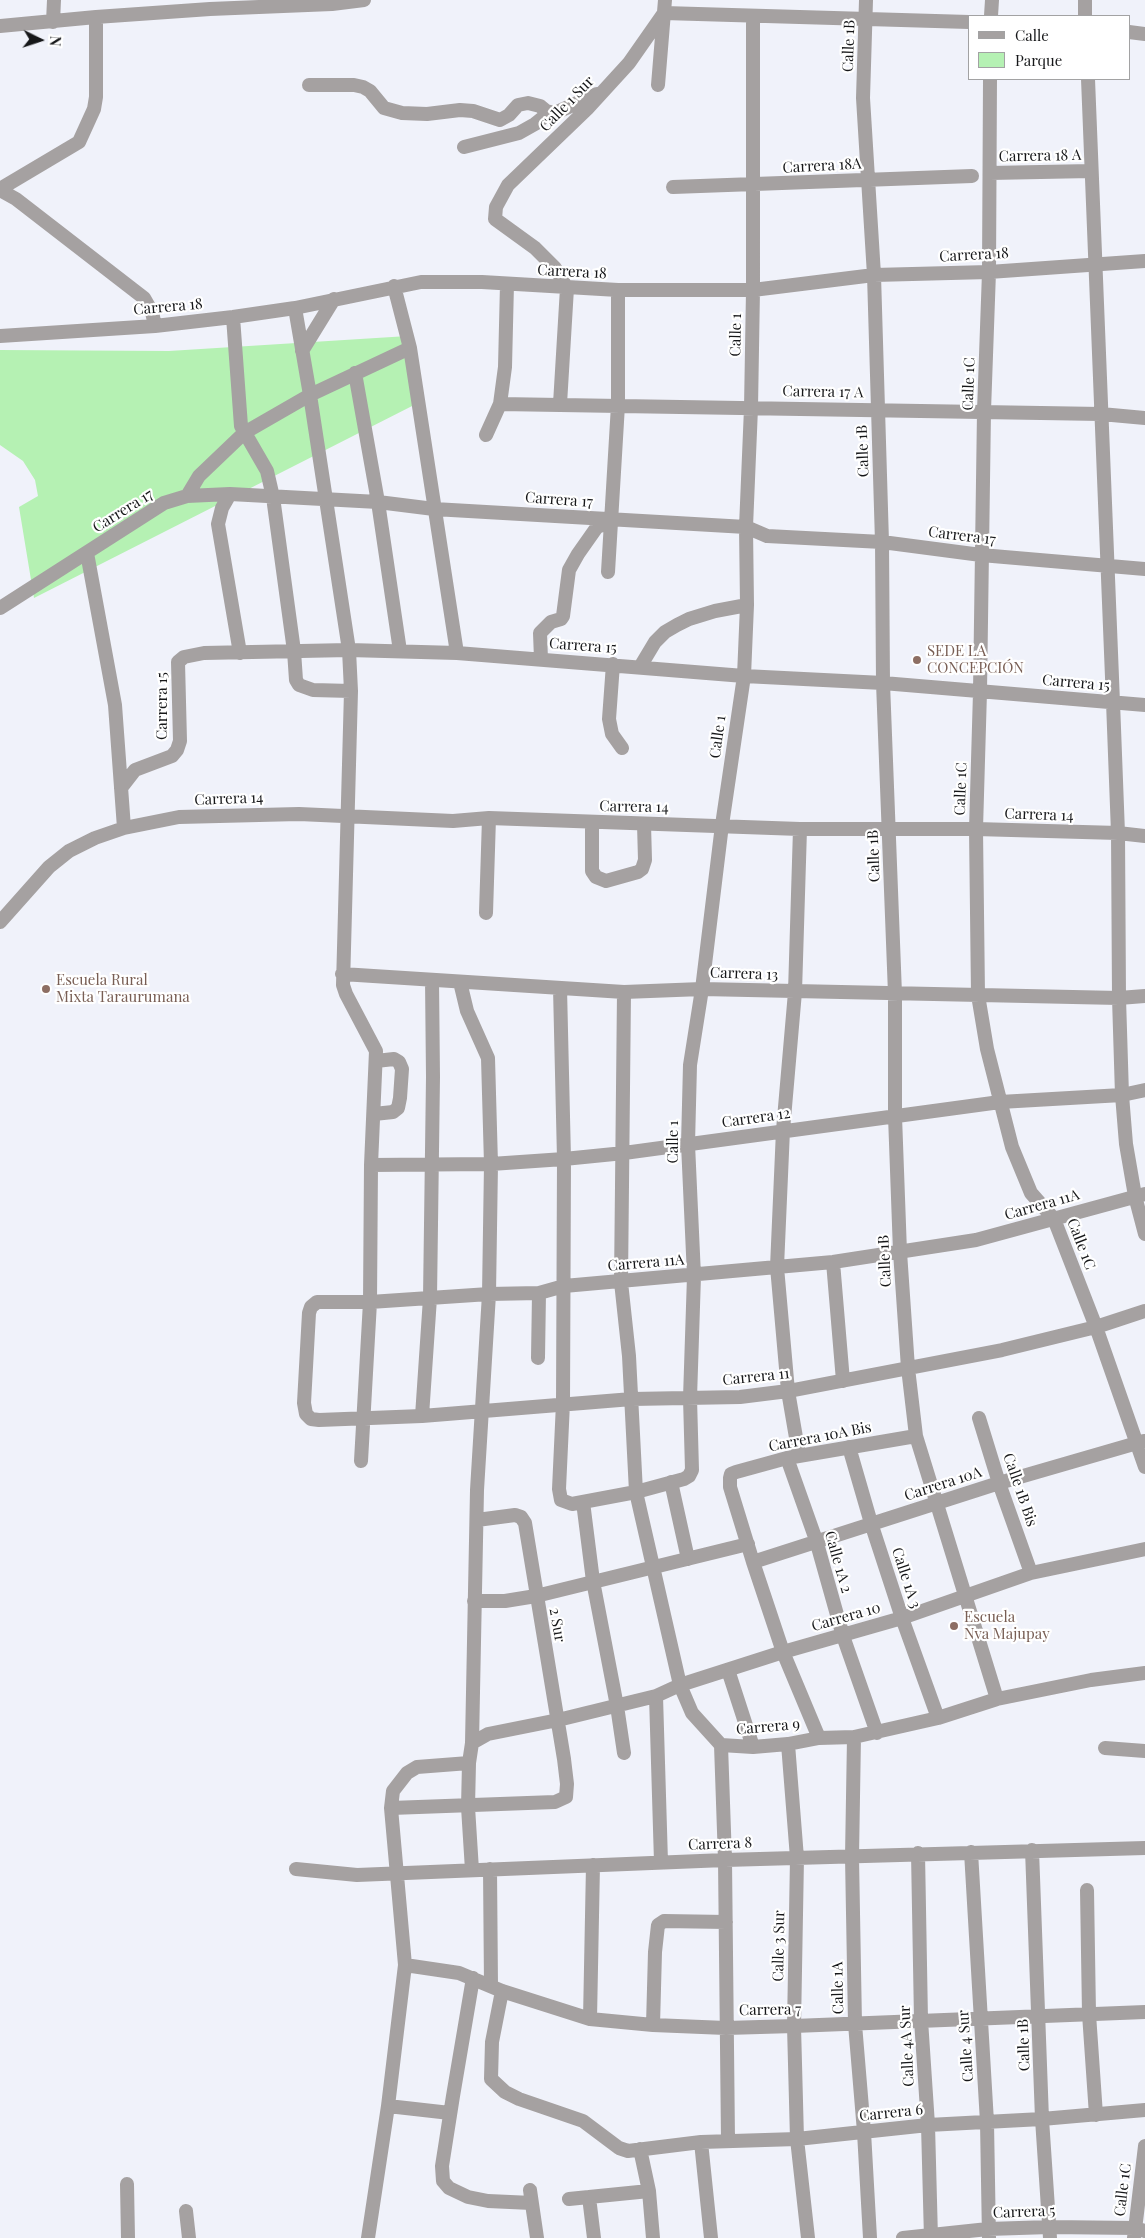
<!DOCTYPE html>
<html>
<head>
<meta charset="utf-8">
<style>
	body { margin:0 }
	#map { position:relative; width:1145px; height:2238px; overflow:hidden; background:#f0f2fa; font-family:"Playfair Display",serif }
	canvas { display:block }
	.legend { position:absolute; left:968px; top:15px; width:162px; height:65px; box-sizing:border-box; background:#fff; border:1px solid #a2a2a3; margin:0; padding:6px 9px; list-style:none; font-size:15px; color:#161719 }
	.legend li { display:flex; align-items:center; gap:10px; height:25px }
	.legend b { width:25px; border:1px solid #a2a2a3 }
	.north { position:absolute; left:15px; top:15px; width:50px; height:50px; -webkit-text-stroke:4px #fff; paint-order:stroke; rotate:94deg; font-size:14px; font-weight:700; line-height:20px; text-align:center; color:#161719 }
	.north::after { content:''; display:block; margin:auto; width:18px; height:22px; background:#161719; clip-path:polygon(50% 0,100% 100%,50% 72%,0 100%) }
</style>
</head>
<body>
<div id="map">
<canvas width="1145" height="2238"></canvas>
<ul class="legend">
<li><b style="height:6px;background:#a5a1a1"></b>Calle</li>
<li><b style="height:14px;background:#b5f1b3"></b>Parque</li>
</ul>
<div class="north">N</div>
</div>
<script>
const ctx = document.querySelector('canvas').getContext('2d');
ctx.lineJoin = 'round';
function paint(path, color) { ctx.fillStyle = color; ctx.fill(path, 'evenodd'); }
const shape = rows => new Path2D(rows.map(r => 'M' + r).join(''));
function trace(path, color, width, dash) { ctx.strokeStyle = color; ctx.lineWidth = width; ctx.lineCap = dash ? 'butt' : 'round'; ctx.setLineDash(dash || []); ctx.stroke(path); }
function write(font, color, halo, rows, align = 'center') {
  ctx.font = font + ' "Playfair Display",serif'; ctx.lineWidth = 4.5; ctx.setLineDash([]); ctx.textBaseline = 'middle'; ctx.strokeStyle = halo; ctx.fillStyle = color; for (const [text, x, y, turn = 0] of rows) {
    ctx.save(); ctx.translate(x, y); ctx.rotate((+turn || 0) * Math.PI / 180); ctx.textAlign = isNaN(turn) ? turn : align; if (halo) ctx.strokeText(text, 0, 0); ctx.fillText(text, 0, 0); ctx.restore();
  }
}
paint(shape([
	[408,336,418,403,34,598,19,507,38,496,35,480,23,461,0,445,0,350,169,351]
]), '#b5f1b3');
trace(shape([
	[866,0,863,98,874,275,882,542,883,683,895,994,895,1116,900,1252,908,1368,916,1436,997,1699],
	[1085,0,1085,16],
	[991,16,992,0],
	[53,22,54,0],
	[0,26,96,17,210,9,332,4,364,0],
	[1129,32,1145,34],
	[990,79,989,272,984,411,980,692,976,829,978,995,987,1049,1012,1147,1031,1193,1054,1219,1096,1327,1145,1467],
	[1088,79,1113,702,1118,833,1119,998,1122,1095,1126,1144,1135,1196,1145,1234],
	[309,85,354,85,363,87,370,91,384,108,402,113,427,114,460,110,473,111,500,120,509,115,518,105,528,103,540,106,546,111,555,113,597,94],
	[658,85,665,0],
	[464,147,519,133,535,124,550,112],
	[990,173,1091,171],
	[673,187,972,176],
	[0,189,79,142,94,109,96,97,96,17],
	[0,190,16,199,144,298,152,312,155,326],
	[394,286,410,348,457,653],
	[295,308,310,395,349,650,351,691,343,985,346,994,376,1051,371,1165,370,1302,361,1461],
	[233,317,241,426,267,471,273,497,294,651,296,680,299,685,313,690,351,691],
	[0,336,155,326,233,317,295,308,421,282,482,282,618,290,753,290,874,275,989,272,1145,261],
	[302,351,334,299],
	[355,373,378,502,400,651],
	[500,404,1101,414,1145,418],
	[560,404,567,288,555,268,535,248,495,219,496,207,508,185,587,109,629,63,664,13,969,22],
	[486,435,500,404,505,367,507,284],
	[230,494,222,508,218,524,240,653],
	[187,496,199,476,244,433,310,395,410,348],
	[87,553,115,705,124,828],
	[608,572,618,405,618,290],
	[0,608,164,503,187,496,230,494,378,502,434,509,746,527,767,536,882,542,981,555,1145,569],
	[541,659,540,633,551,622,561,619,563,616,569,570,578,554,597,527,611,522],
	[613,664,609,719,612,734,622,748],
	[640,667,655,642,665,632,677,625,689,619,715,611,747,605],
	[121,788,135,770,172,756,177,750,180,741,178,662,184,657,204,653,349,650,457,653,744,676,883,683,1145,705],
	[592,823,592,871,596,877,606,881,638,872,642,869,645,860,644,824],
	[486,913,489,818],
	[0,922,49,867,69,851,95,838,124,828,179,817,299,814,453,821,489,818,800,829,976,829,1118,833,1145,836],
	[342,974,624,992,702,989,1119,998,1145,996],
	[460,982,467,1011,488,1058,491,1164,489,1294,477,1490,472,1743],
	[560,988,564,1159,563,1403,559,1489,561,1500,572,1504,636,1492,684,1479,689,1476,692,1470,690,1398,694,1276,688,1144,690,1065,702,989,722,825,744,676,747,605,746,527,751,408,753,290,753,17],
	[624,992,621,1282,629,1356,636,1492,680,1685,692,1713,721,1745],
	[374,1114,393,1112,398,1108,400,1098,402,1069,399,1062,394,1059,376,1061],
	[371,1165,491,1164,564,1159,624,1153,1000,1102,1122,1095,1145,1090],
	[1145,1194,976,1240,833,1262,564,1286,539,1293,489,1294,370,1302,317,1302,311,1307,309,1313,304,1403,306,1414,311,1419,319,1420,422,1416,632,1399,740,1397,788,1391,1002,1350,1096,1327,1145,1311],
	[833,1262,843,1381],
	[538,1358,539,1293],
	[422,1416,430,1298,433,1077,432,980],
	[979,1418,999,1483,1031,1573],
	[849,1447,871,1523,902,1618,938,1718],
	[799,1455,788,1391,777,1267,783,1130,795,992,800,829],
	[787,1458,816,1540,843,1636,877,1733],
	[671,1482,688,1559],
	[583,1502,593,1581,617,1706,624,1753],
	[753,1562,999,1483,1144,1441],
	[474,1601,505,1601,536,1596,748,1544],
	[728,1670,753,1747],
	[656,1696,661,1862],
	[854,1737,852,1857,855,2024,864,2132,870,2238],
	[819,1738,783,1652,753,1562,730,1487,730,1478,731,1474,736,1472,787,1458,916,1436],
	[788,1744,797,1858,794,2026,797,2139,808,2238],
	[721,1745,753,1747,788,1744,819,1738,854,1737,938,1718,997,1699,1091,1680,1145,1673],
	[721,1745,725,1860,728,2140],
	[1105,1748,1145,1751],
	[469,1763,468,1807,472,1870],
	[391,1808,555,1802,566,1797,567,1784,564,1759,525,1523,521,1517,515,1515,477,1520],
	[1032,1850,1042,2119,1050,2238],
	[971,1852,987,2122,989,2238],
	[918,1853,921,2020,928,2125,931,2238],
	[296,1869,357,1875,725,1860,1145,1848],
	[490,1869,491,1986],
	[1087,1890,1089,2014,1096,2115],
	[405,1965,459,1973,502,1991,590,2019,653,2025,726,2028,794,2026,1145,2012],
	[473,1978,453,2096,442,2166,443,2181,449,2188,468,2197,488,2201,532,2203],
	[502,1991,492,2042,491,2079,505,2092,519,2099,583,2121,619,2148,628,2151,701,2142,797,2139,928,2125,1042,2119,1145,2110],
	[590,2019,593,1865],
	[653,2025,655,1952,658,1925,664,1921,726,1922],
	[388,2106,450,2113],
	[701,2142,711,2238],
	[640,2149,649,2191,653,2238],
	[127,2184,128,2238],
	[530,2190,537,2238],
	[589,2197,594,2238],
	[569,2199,649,2191],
	[186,2211,189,2238],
	[368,2238,388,2106,405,1965,391,1808,393,1791,407,1773,417,1767,469,1763,472,1743,488,1734,558,1720,656,1696,680,1685,783,1652,902,1618,1031,1573,1145,1549],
	[903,2238,988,2229,1050,2227,1135,2228,1145,2231],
	[1134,2238,1145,2146]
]), '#a5a1a1', 14);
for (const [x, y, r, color] of [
	[917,660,5,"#8d6e63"],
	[46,989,5,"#8d6e63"],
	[954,1626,5,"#8d6e63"]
]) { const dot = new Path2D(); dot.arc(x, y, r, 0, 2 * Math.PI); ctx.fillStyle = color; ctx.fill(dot); trace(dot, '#fff', 2); }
write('15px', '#161719', '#fff', [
	["Calle 1B",849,46,-88],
	["Calle 1 Sur",567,104,-46],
	["Carrera 18 A",1040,156,-1],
	["Carrera 18A",822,166,-3],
	["Carrera 18",974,255,-3],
	["Carrera 18",572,272,3],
	["Carrera 18",168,307,-5],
	["Calle 1",736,335,-89],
	["Calle 1C",969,384,-88],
	["Carrera 17 A",823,392,1],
	["Calle 1B",863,451,-92],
	["Carrera 17",559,500,4],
	["Carrera 17",123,511,-32],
	["Carrera 17",962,536,7],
	["Carrera 15",583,646,4],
	["Carrera 15",1076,683,5],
	["Carrera 15",162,706,-90],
	["Calle 1",718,737,-82],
	["Calle 1C",961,789,-88],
	["Carrera 14",229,799,-2],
	["Carrera 14",634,807,1],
	["Carrera 14",1039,815,2],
	["Calle 1B",874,856,-92],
	["Carrera 13",744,974,2],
	["Carrera 12",756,1118,-8],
	["Calle 1",673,1142,-90],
	["Carrera 11A",1042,1205,-16],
	["Calle 1C",1081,1244,69],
	["Calle 1B",885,1261,-93],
	["Carrera 11A",646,1263,-5],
	["Carrera 11",756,1377,-6],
	["Carrera 10A Bis",820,1437,-11],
	["Carrera 10A",943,1484,-18],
	["Calle 1B Bis",1020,1490,71],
	["Calle 1A 2",838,1562,74],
	["Calle 1A 3",906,1578,72],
	["Carrera 10",846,1617,-16],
	["2 Sur",557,1625,80],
	["Carrera 9",768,1727,-5],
	["Carrera 8",720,1844,-2],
	["Calle 3 Sur",779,1946,-89],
	["Calle 1A",838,1988,-91],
	["Carrera 7",770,2010,-1],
	["Calle 1B",1024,2045,-92],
	["Calle 4A Sur",907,2046,-93],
	["Calle 4 Sur",966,2046,-94],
	["Carrera 6",891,2113,-6],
	["Calle 1C",1123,2190,-83],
	["Carrera 5",1024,2212,-2]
]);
write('15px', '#785e54', '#fff', [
	["SEDE LA",927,651],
	["CONCEPCIÓN",927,668],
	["Escuela Rural",56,980],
	["Mixta Taraurumana",56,997],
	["Escuela",964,1617],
	["Nva Majupay",964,1634]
], 'left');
</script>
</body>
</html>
